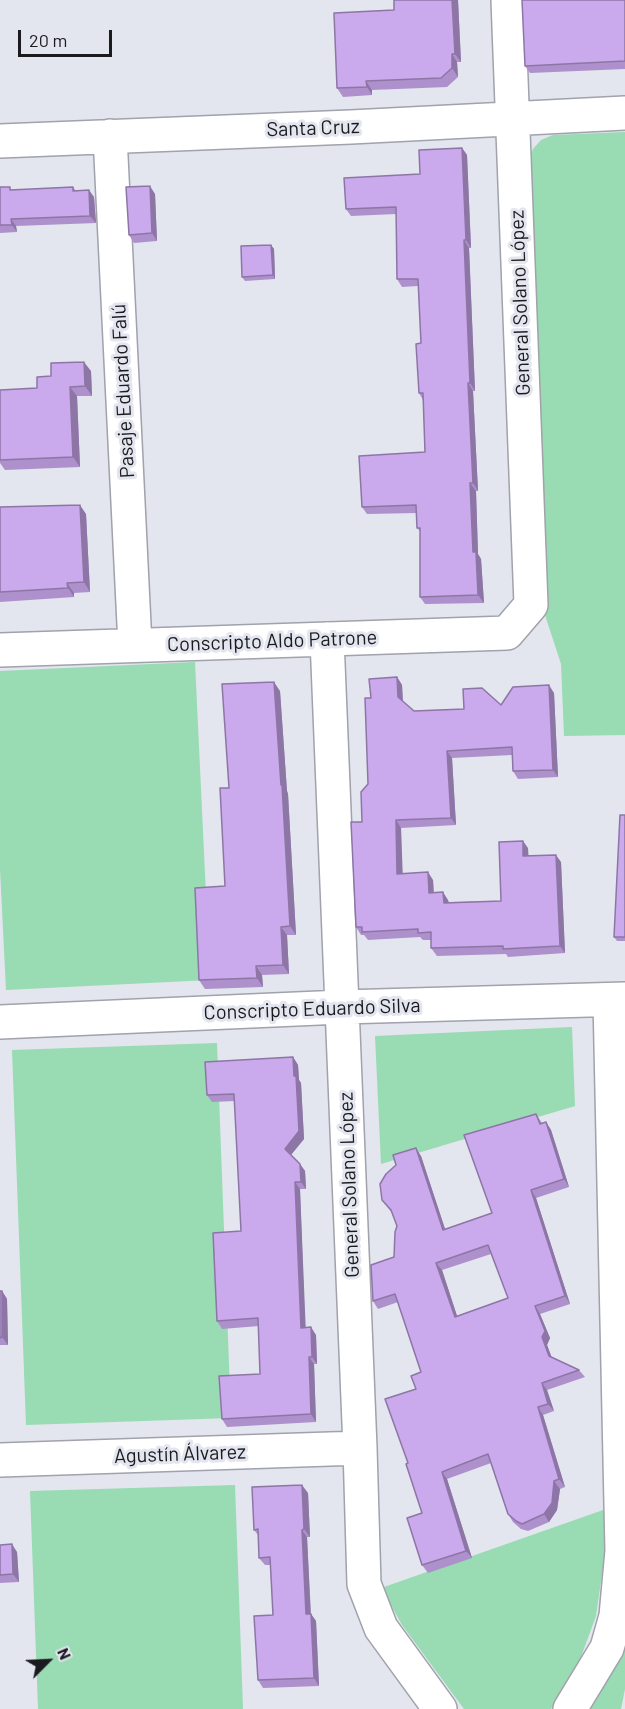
<!DOCTYPE html>
<html>
<head>
<meta charset="utf-8">
<style>
	body { margin:0 }
	#map { position:relative; width:625px; height:1709px; overflow:hidden; background:#e3e5ef; font-family:Barlow,sans-serif }
	canvas { display:block }
	.north { position:absolute; left:18px; top:1631px; width:60px; height:60px; -webkit-text-stroke:4px #e3e5ef; paint-order:stroke; rotate:66deg; font-size:16px; font-weight:700; line-height:24px; text-align:center; color:#1b1b1f }
	.north::after { content:''; display:block; margin:auto; width:21px; height:27px; background:#1b1b1f; clip-path:polygon(50% 0,100% 100%,50% 72%,0 100%) }
	.scale { position:absolute; left:18px; top:30px; width:94px; height:27px; box-sizing:border-box; border:3px solid #1b1b1f; border-top:0; padding-left:8px; font-size:18px; line-height:21px; white-space:nowrap; color:#1b1b1f; -webkit-text-stroke:4px #e3e5ef; paint-order:stroke }
</style>
</head>
<body>
<div id="map">
<canvas width="625" height="1709"></canvas>
<div class="north">N</div>
<div class="scale">20 m</div>
</div>
<script>
const ctx = document.querySelector('canvas').getContext('2d');
ctx.lineJoin = 'round';
function paint(path, color) { ctx.fillStyle = color; ctx.fill(path, 'evenodd'); }
const shape = rows => new Path2D(rows.map(r => 'M' + r).join(''));
function trace(path, color, width, dash) { ctx.strokeStyle = color; ctx.lineWidth = width; ctx.lineCap = dash ? 'butt' : 'round'; ctx.setLineDash(dash || []); ctx.stroke(path); }
function write(font, color, halo, rows, align = 'center') {
  ctx.font = font + ' Barlow,sans-serif'; ctx.lineWidth = 6; ctx.setLineDash([]); ctx.textBaseline = 'middle'; ctx.strokeStyle = halo; ctx.fillStyle = color; for (const [text, x, y, turn = 0] of rows) {
    ctx.save(); ctx.translate(x, y); ctx.rotate((+turn || 0) * Math.PI / 180); ctx.textAlign = isNaN(turn) ? turn : align; if (halo) ctx.strokeText(text, 0, 0); ctx.fillText(text, 0, 0); ctx.restore();
  }
}
paint(shape([
	[625,132,625,735,564,736,561,664,545,615,528,161,533,149,541,140,553,135],
	[195,662,210,980,6,990,0,869,0,671],
	[572,1027,575,1106,381,1164,375,1036],
	[217,1043,231,1418,26,1425,12,1050],
	[235,1485,243,1709,38,1709,30,1491],
	[606,1509,606,1546,596,1616,578,1665,554,1704,551,1709,464,1709,402,1625,391,1605,384,1587],
	[625,1622,625,1689,621,1709,586,1709]
]), '#99dbb2');
const minor = shape([
	[110,136,135,645],
	[0,141,351,127,625,113],
	[327,639,360,1448,364,1584,381,1628,440,1709],
	[0,650,507,633,531,605,508,0],
	[0,1022,342,1007,625,999],
	[0,1460,360,1448],
	[570,1709,607,1648,616,1616,622,1551,610,1000]
]);
trace(minor, '#a0a2ac', 36);
trace(minor, '#fff', 33);
paint(shape([
	[458,0,461,62,457,62,458,77,447,87,372,90,372,95,343,97,337,88,394,10],
	[625,0,625,69,530,73,525,66],
	[462,148,467,155,471,248,469,248,475,391,473,391,478,491,476,491,478,554,481,559,484,603,425,604,420,597,420,531,417,528,417,513,367,514,362,507,425,452,423,400,419,393,421,343,418,286,402,287,397,279,396,214,351,216,346,209,420,174],
	[0,187,12,190,73,187,76,191,94,197,96,223,16,226,17,232,0,233],
	[155,194,157,241,134,243,129,235],
	[271,245,274,249,275,279,245,281,242,277],
	[91,371,92,396,77,396,80,467,5,470,0,463,0,390,37,388,51,376],
	[0,507,86,514,90,592,74,593,74,597,0,602],
	[397,677,402,685,403,702,414,711,464,709,501,705,554,693,558,777,518,779,513,771,512,755,452,758,456,825,401,828,402,874,433,880,434,893,448,900,449,902,501,901,528,848,528,856,561,862,565,953,508,957,506,954,437,956,431,948,431,940,423,940,420,937,368,940,364,935,361,935,356,927,362,822,368,784,371,698],
	[280,691,287,791,288,794,296,935,287,935,289,974,262,975,263,987,205,989,199,980,225,886,229,788],
	[625,815,625,941,617,941,614,937],
	[293,1057,298,1065,299,1080,301,1083,304,1139,291,1155,300,1164,305,1171,306,1189,300,1189,305,1328,316,1335,317,1364,314,1364,316,1422,227,1427,222,1419,260,1374,259,1326,222,1329,217,1321,241,1231,235,1101,212,1102,207,1095],
	[536,1114,542,1123,546,1122,551,1130,569,1187,536,1198,570,1304,540,1314,550,1338,547,1345,552,1358,579,1370,585,1377,547,1390,554,1411,543,1415,565,1487,560,1489,557,1510,549,1522,528,1531,521,1529,513,1522,508,1514,491,1463,447,1479,472,1558,428,1573,422,1565,422,1513,408,1463,416,1389,421,1372,398,1302,378,1309,373,1301,394,1257,397,1226,392,1213,382,1200,421,1156,445,1229,492,1213],
	[491,1254,508,1298,457,1316,442,1270],
	[0,1291,2,1291,7,1299,8,1345,0,1345],
	[308,1493,310,1537,307,1537,311,1614,316,1621,319,1686,263,1688,258,1680,273,1615,270,1565,265,1565,259,1558,259,1536,254,1530],
	[0,1545,17,1552,19,1582,0,1583]
]), '#ae91cc');
paint(shape([
	[452,0,458,0,461,62,455,54],
	[452,54,457,62,458,77,452,68],
	[366,81,372,90,372,95,367,87],
	[462,148,467,155,471,248,466,240],
	[150,186,155,194,157,241,152,233],
	[89,190,94,197,96,223,90,216],
	[11,219,16,226,17,232,12,225],
	[464,240,469,248,475,391,470,383],
	[271,245,274,249,275,279,273,275],
	[84,362,91,371,92,396,85,386],
	[468,383,473,391,478,491,473,483],
	[70,387,77,396,80,467,73,457],
	[470,483,476,491,478,554,481,559,484,603,478,595,473,552],
	[80,505,86,514,90,592,84,582],
	[67,583,74,593,74,597,68,588],
	[397,677,402,685,403,705,398,697],
	[274,682,280,691,287,791,288,794,296,935,290,926],
	[549,685,554,693,558,777,553,770],
	[447,751,452,758,456,825,451,818],
	[396,820,401,828,403,881,397,874],
	[523,841,528,848,529,864,523,856],
	[556,855,561,862,565,953,560,946],
	[428,872,433,880,434,901,429,893],
	[443,892,448,900,449,910,444,903],
	[281,927,287,935,289,974,283,965],
	[256,966,262,975,263,987,257,978],
	[293,1057,298,1065,299,1080,301,1083,304,1139,290,1156,285,1149,294,1076],
	[546,1122,551,1130,569,1187,564,1179],
	[416,1148,421,1156,448,1238,443,1230],
	[300,1164,305,1171,306,1189,301,1182],
	[295,1182,300,1189,306,1335,301,1328],
	[531,1190,536,1198,570,1304,565,1296],
	[436,1263,442,1270,460,1325,455,1317],
	[2,1291,7,1299,8,1345,2,1337],
	[535,1306,540,1314,550,1338,547,1345,554,1364,549,1356,542,1337],
	[311,1327,316,1335,317,1364,312,1357],
	[309,1357,314,1364,316,1422,311,1414],
	[542,1383,547,1390,554,1411,548,1404],
	[538,1407,543,1415,565,1487,559,1479],
	[442,1472,447,1479,472,1558,466,1551],
	[554,1481,560,1489,557,1510,549,1522,544,1514],
	[302,1485,308,1493,310,1537,304,1529],
	[302,1530,307,1537,311,1622,306,1614],
	[12,1544,17,1552,19,1582,13,1574],
	[311,1614,316,1621,319,1686,314,1678]
]), '#8d76a6');
const building = shape([
	[394,0,452,0,455,54,452,54,452,68,441,78,366,81,367,87,337,88,334,13,394,10,394,0],
	[522,0,625,0,625,61,525,66,522,0],
	[462,148,466,240,464,240,470,383,468,383,473,483,470,483,473,552,476,552,478,595,420,597,420,528,417,528,416,505,362,507,359,456,425,452,423,393,419,393,416,344,421,343,418,279,397,279,396,207,346,209,344,178,420,174,419,150,462,148],
	[150,186,152,233,129,235,126,187,150,186],
	[0,187,10,187,10,190,73,187,73,191,89,190,90,216,11,219,12,225,0,225,0,187],
	[271,245,273,275,242,277,241,246,271,245],
	[84,362,85,386,70,387,73,457,0,460,0,390,37,388,37,377,51,376,51,363,84,362],
	[80,505,84,582,67,583,68,588,0,592,0,507,80,505],
	[397,677,398,697,414,711,464,709,463,689,482,688,501,705,513,687,549,685,553,770,513,771,512,747,447,751,451,818,396,820,397,874,428,872,429,893,443,892,444,903,501,901,499,842,523,841,523,856,556,855,560,946,503,949,503,946,431,948,431,932,418,933,418,929,362,932,362,927,356,927,351,822,362,822,361,792,368,784,365,698,371,698,369,679,397,677],
	[274,682,281,785,282,785,290,926,281,927,283,965,256,966,257,978,199,980,195,888,225,886,220,788,229,788,222,684,274,682],
	[620,815,625,815,625,937,614,937,620,815],
	[293,1057,294,1076,296,1076,299,1131,285,1149,300,1164,301,1182,295,1182,301,1328,311,1327,312,1357,309,1357,311,1414,222,1419,219,1376,260,1374,258,1318,217,1321,213,1233,241,1231,234,1094,207,1095,205,1062,293,1057],
	[536,1114,540,1124,546,1122,564,1179,531,1190,565,1296,535,1306,545,1331,542,1337,549,1356,579,1370,542,1383,548,1404,538,1407,559,1479,554,1481,552,1503,544,1514,522,1524,516,1521,508,1514,488,1454,442,1472,466,1551,422,1565,407,1518,422,1513,406,1464,408,1463,385,1399,416,1389,411,1376,421,1372,395,1294,373,1301,371,1265,394,1257,395,1232,397,1226,391,1210,382,1200,380,1184,386,1174,396,1165,393,1155,416,1148,443,1230,492,1213,464,1135,536,1114],
	[488,1245,508,1298,455,1317,436,1263,488,1245],
	[0,1291,2,1291,2,1337,0,1338,0,1291],
	[302,1485,304,1529,302,1530,306,1614,311,1614,314,1678,258,1680,254,1616,273,1615,270,1557,259,1558,258,1529,254,1530,252,1487,302,1485],
	[12,1544,13,1574,0,1575,0,1545,12,1544]
]);
paint(building, '#caa9ed');
trace(building, '#8d76a6', 1.5);
write('20px', '#1b1b1f', '#e3e5ef', [
	["Santa Cruz",313,128,-2],
	["General Solano López",520,303,-92],
	["Pasaje Eduardo Falú",123,391,-93],
	["Conscripto Aldo Patrone",272,641,-2],
	["Conscripto Eduardo Silva",312,1009,-2],
	["General Solano López",349,1185,-92],
	["Agustín Álvarez",180,1454,-2]
]);
</script>
</body>
</html>
